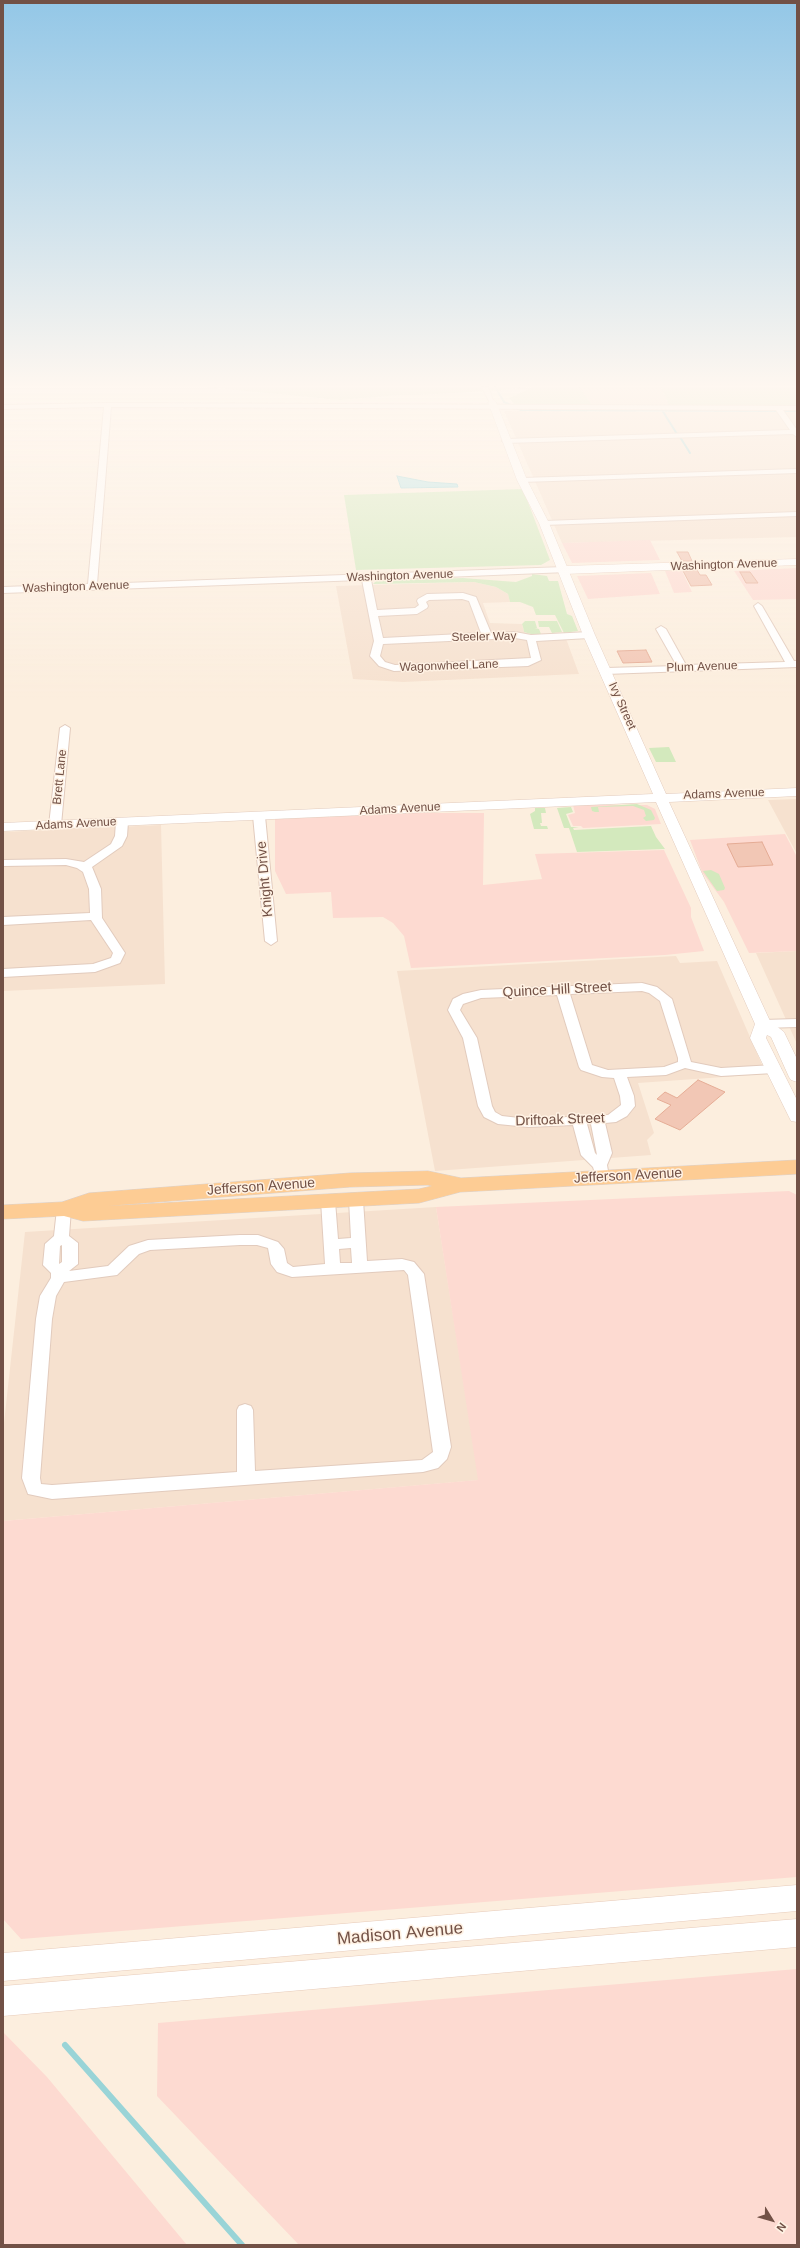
<!DOCTYPE html>
<html>
<head>
<meta charset="utf-8">
<style>
	body { margin:0 }
	#map { position:relative; width:800px; height:2248px; overflow:hidden; background:#fceede; font-family:Arial,sans-serif }
	canvas { display:block }
	.frame { position:absolute; inset:0; border:4px solid #725146; pointer-events:none }
	.north { position:absolute; left:752px; top:2200px; width:40px; height:40px; -webkit-text-stroke:3px #fff2e4; paint-order:stroke; rotate:127deg; font-size:11px; font-weight:700; line-height:16px; text-align:center; color:#725146 }
	.north::after { content:''; display:block; margin:auto; width:14px; height:18px; background:#725146; clip-path:polygon(50% 0,100% 100%,50% 72%,0 100%) }
</style>
</head>
<body>
<div id="map">
<canvas width="800" height="2248"></canvas>
<div class="frame"></div>
<div class="north">N</div>
</div>
<script>
const ctx = document.querySelector('canvas').getContext('2d');
ctx.lineJoin = 'round';
function paint(path, color) { ctx.fillStyle = color; ctx.fill(path, 'evenodd'); }
const shape = rows => new Path2D(rows.map(r => 'M' + r).join(''));
function trace(path, color, width, dash) { ctx.strokeStyle = color; ctx.lineWidth = width; ctx.lineCap = dash ? 'butt' : 'round'; ctx.setLineDash(dash || []); ctx.stroke(path); }
function write(font, color, halo, rows, align = 'center') {
  ctx.font = font + ' Arial,sans-serif'; ctx.lineWidth = 3; ctx.setLineDash([]); ctx.textBaseline = 'middle'; ctx.strokeStyle = halo; ctx.fillStyle = color; for (const [text, x, y, turn = 0] of rows) {
    ctx.save(); ctx.translate(x, y); ctx.rotate((+turn || 0) * Math.PI / 180); ctx.textAlign = isNaN(turn) ? turn : align; if (halo) ctx.strokeText(text, 0, 0); ctx.fillText(text, 0, 0); ctx.restore();
  }
}
paint(shape([
	[579,387,661,387,669,405,592,405],
	[504,411,797,412,797,537,562,543],
	[474,582,496,587,508,594,510,602,483,603,490,623,522,624,524,632,531,634,564,633,579,674,403,682,353,679,336,586],
	[797,799,797,854,768,800],
	[161,825,165,984,3,991,3,832],
	[797,951,797,1044,756,953],
	[676,956,680,963,717,961,766,1074,638,1083,654,1133,647,1140,651,1155,435,1171,397,971],
	[436,1207,479,1480,3,1521,3,1432,25,1232]
]), '#f6e1cf');
paint(shape([
	[650,540,660,560,572,563,562,543],
	[797,568,797,599,753,600,734,571],
	[665,571,682,571,692,592,674,593],
	[651,573,660,594,588,599,577,576],
	[573,805,647,805,655,809,661,824,583,828,581,826,573,826,568,815,575,813],
	[410,813,484,813,483,885,542,879,535,854,664,850,691,908,691,917,704,951,665,955,411,968,404,936,393,923,383,917,333,918,331,892,286,894,275,871,275,819],
	[785,834,797,857,797,951,749,953,724,902,702,872,690,840],
	[789,1191,797,1195,797,1877,21,1939,3,1919,3,1521,478,1480,436,1207],
	[797,1969,797,2245,299,2245,157,2096,158,2023],
	[3,2032,47,2077,187,2245,3,2245]
]), '#fddad1');
paint(shape([
	[207,387,525,387,503,390,420,395,401,395,339,400],
	[533,387,579,387,592,405,515,405,509,398],
	[661,387,797,387,797,406,669,405],
	[523,489,550,560,541,565,356,570,344,495],
	[532,574,547,576,549,581,558,581,567,614,572,616,578,631,564,633,555,615,536,615,533,607,520,602,510,602,508,594,496,587,474,582,373,584,376,581,463,578,516,582,532,576],
	[525,621,535,621,537,628,535,628,539,629,541,634,531,634,524,632,523,627,534,628,523,627,522,624],
	[538,621,557,621,562,632,552,633,549,627,539,627],
	[669,747,676,762,656,762,649,748],
	[637,804,651,810,655,818,654,820,646,821,643,818,646,816,644,810,633,806,598,807,599,812,595,812,592,811,591,807],
	[571,807,573,812,566,814,571,827,579,827,573,828,574,830,651,826,656,837,665,849,577,852,569,828,564,828,557,808],
	[535,808,545,808,546,813,541,813,542,823,540,823,541,826,547,826,548,829,534,829,530,814,535,811],
	[711,870,719,874,725,888,724,890,717,891,703,871]
]), '#d3e9bd');
const water = shape([
	[397,476,428,482,457,484,458,487,401,488,397,476]
]);
paint(water, '#b3e3e5');
trace(water, '#99d4d7', 1);
trace(shape([
	[495,387,504,402,521,410,797,411],
	[662,410,677,434],
	[680,437,690,453]
]), '#99d4d7', 2);
trace(shape([
	[65,2045,242,2245]
]), '#99d4d7', 6);
const building = shape([
	[677,552,688,552,692,561,682,561,677,552],
	[697,570,700,575,706,575,712,585,691,586,683,571,697,570],
	[740,572,750,572,758,583,746,583,740,572],
	[646,650,652,662,623,663,617,651,646,650],
	[762,842,773,865,738,867,727,844,762,842],
	[698,1080,725,1092,680,1130,655,1119,671,1105,657,1099,665,1092,677,1098,698,1080]
]);
paint(building, '#f2c7b5');
trace(building, '#e5ac95', 1);
const minor = shape([
	[482,387,488,387,494,403,490,403,482,387],
	[108,403,797,406,797,410,783,410,797,430,797,437,793,434,506,443,502,441,506,439,790,430,776,410,111,407,97,584,564,567,567,568,567,572,371,580,377,610,415,608,419,605,417,601,418,599,427,594,463,593,476,597,491,633,515,632,531,635,589,632,594,635,589,638,536,641,541,660,528,666,394,671,379,666,370,656,374,641,362,580,3,593,3,587,88,584,104,407,3,409,3,405,108,403],
	[462,599,469,601,481,633,383,638,378,616,417,614,427,608,428,606,426,602,429,600,462,599],
	[515,638,527,640,531,658,395,665,385,662,380,656,383,644,515,638],
	[797,469,797,473,522,482,518,480,522,478,797,469],
	[797,512,797,516,544,525,540,523,544,521,797,512],
	[758,603,762,606,794,661,797,661,797,667,606,674,601,671,606,668,677,666,656,629,661,626,666,629,686,665,785,662,754,606,758,603],
	[65,725,70,728,61,825,55,828,49,825,60,728,65,725],
	[259,813,265,816,277,941,271,945,265,941,253,816,259,813],
	[122,819,128,822,127,836,122,846,92,867,101,889,102,918,125,953,120,963,95,972,3,977,3,969,93,964,111,958,113,953,91,920,3,925,3,917,90,913,89,889,83,872,77,868,66,865,3,866,3,860,66,859,84,862,111,844,115,836,116,822,122,819],
	[642,983,657,987,672,999,691,1062,721,1068,774,1065,781,1069,774,1073,721,1076,685,1068,666,1075,627,1077,634,1096,635,1106,627,1116,616,1122,605,1123,612,1153,607,1165,609,1177,607,1180,602,1182,597,1180,593,1167,581,1155,573,1125,528,1127,498,1124,484,1117,478,1106,463,1038,448,1010,453,999,463,994,481,990,642,983],
	[642,991,649,993,660,1001,678,1058,678,1062,664,1067,608,1070,592,1065,570,994,642,991],
	[557,995,579,1067,581,1070,602,1077,614,1078,620,1096,621,1105,608,1115,528,1119,502,1116,495,1112,492,1106,477,1038,460,1010,463,1004,481,998,557,995],
	[587,1124,591,1124,597,1155,595,1153,587,1124],
	[797,1019,797,1027,763,1028,756,1024,763,1020,797,1019],
	[356,1195,361,1197,363,1200,367,1261,402,1259,414,1262,424,1274,451,1447,447,1459,438,1468,423,1472,52,1499,28,1494,22,1478,36,1319,40,1296,51,1278,51,1273,43,1265,45,1244,54,1236,57,1209,59,1206,64,1204,69,1206,71,1209,69,1236,78,1243,78,1264,69,1271,108,1266,129,1246,148,1240,240,1235,258,1235,278,1242,284,1249,287,1263,293,1267,325,1264,321,1201,323,1198,328,1196,333,1198,335,1201,338,1239,351,1238,349,1200,351,1197,356,1195],
	[62,1245,62,1262,59,1264,60,1246,62,1245],
	[240,1245,257,1245,268,1248,271,1264,277,1272,292,1277,404,1270,408,1275,433,1452,422,1460,255,1471,253,1410,251,1406,245,1404,239,1406,237,1410,237,1472,52,1485,41,1484,40,1478,52,1319,56,1296,64,1282,117,1275,139,1254,150,1250,240,1245],
	[351,1248,352,1263,340,1263,339,1249,351,1248]
]);
const tertiary = shape([
	[492,399,496,402,527,480,549,523,595,635,666,794,797,788,797,796,669,802,770,1021,784,1032,797,1059,797,1082,791,1080,789,1077,771,1037,767,1035,766,1038,797,1100,797,1122,791,1121,789,1117,750,1038,755,1024,656,802,3,831,3,823,653,794,583,635,539,523,517,480,488,402,492,399]
]);
const secondary = shape([
	[797,559,797,565,564,574,558,570,564,566,797,559],
	[797,1885,797,1911,3,1981,3,1953,797,1885],
	[797,1919,797,1947,3,2016,3,1986,797,1919]
]);
const primary = shape([
	[797,1160,797,1174,460,1192,419,1203,83,1221,64,1216,3,1219,3,1205,62,1202,89,1193,350,1173,428,1171,461,1178,797,1160],
	[428,1185,432,1186,419,1189,107,1206,350,1187,428,1185]
]);
trace(minor, '#e2cbbd', 2);
trace(tertiary, '#e2cbbd', 1);
trace(secondary, '#e7cbba', 1);
trace(primary, '#dad2cf', 1);
paint(minor, '#fff');
paint(tertiary, '#fff');
paint(secondary, '#fff');
paint(primary, '#fdcc94');
const sky = ctx.createLinearGradient(0, 0, 0, 701);
sky.addColorStop(0, '#93c7e7');
sky.addColorStop(0.55, '#fef7f0');
sky.addColorStop(1, '#fef7f000');
ctx.fillStyle = sky;
ctx.fillRect(0, 0, 800, 701);
write('12px', '#725146', '#fff2e4', [
	["Washington Avenue",724,565,-2],
	["Washington Avenue",400,576,-2],
	["Washington Avenue",76,587,-2],
	["Steeler Way",484,637,-1],
	["Wagonwheel Lane",449,666,-2],
	["Plum Avenue",702,667,-2],
	["Ivy Street",622,706,66],
	["Brett Lane",60,777,-84],
	["Adams Avenue",724,794,-2],
	["Adams Avenue",400,809,-3],
	["Adams Avenue",76,824,-3]
]);
write('14px', '#725146', '#fff2e4', [
	["Knight Drive",265,879,-95],
	["Quince Hill Street",557,990,-3],
	["Driftoak Street",560,1120,-2],
	["Jefferson Avenue",628,1176,-3],
	["Jefferson Avenue",261,1187,-4]
]);
write('17px', '#725146', '#fff2e4', [
	["Madison Avenue",400,1934,-5]
]);
</script>
</body>
</html>
